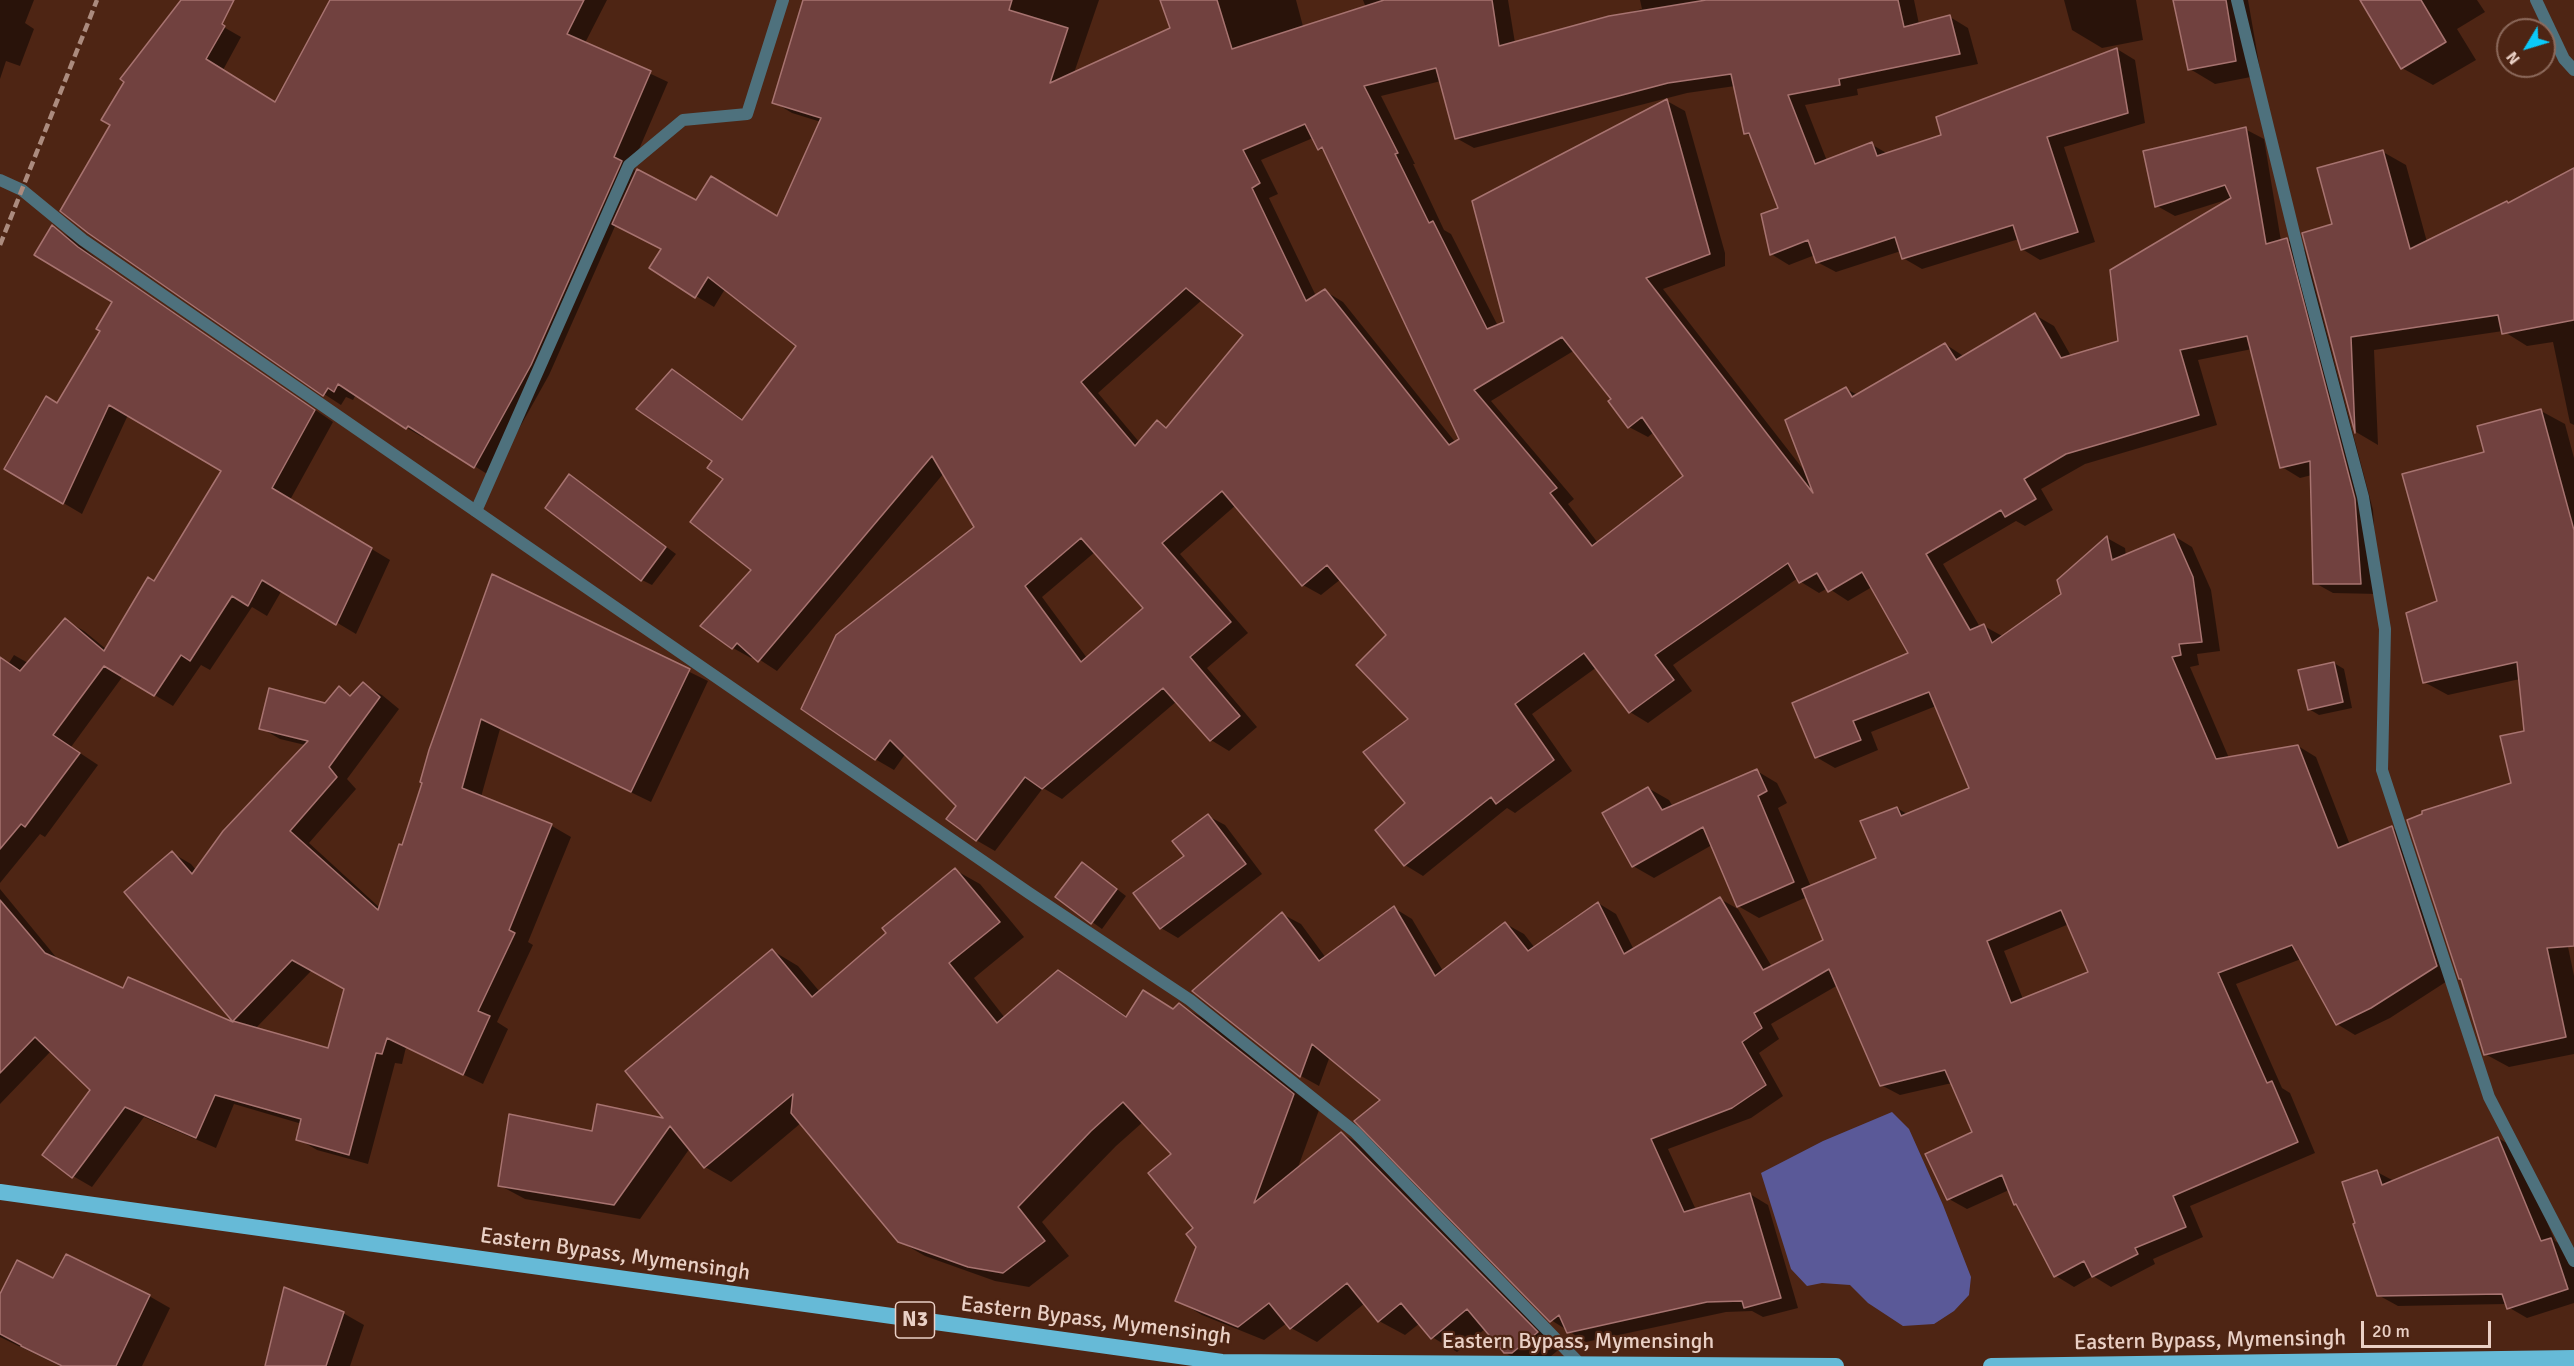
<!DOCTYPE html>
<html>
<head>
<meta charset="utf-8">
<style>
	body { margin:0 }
	#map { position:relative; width:2574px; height:1366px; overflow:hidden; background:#4e2514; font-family:Signika,sans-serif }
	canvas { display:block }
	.north { position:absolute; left:2496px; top:18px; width:60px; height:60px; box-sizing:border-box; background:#4e2514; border:2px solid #8c695b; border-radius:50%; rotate:232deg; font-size:16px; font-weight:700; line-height:24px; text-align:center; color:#ead0c5 }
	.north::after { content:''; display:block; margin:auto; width:21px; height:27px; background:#0acafa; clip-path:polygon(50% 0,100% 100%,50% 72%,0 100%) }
	.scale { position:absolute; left:2361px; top:1321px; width:130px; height:27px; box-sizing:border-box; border:3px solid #ead0c5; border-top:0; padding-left:8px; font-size:18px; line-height:21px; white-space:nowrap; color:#ead0c5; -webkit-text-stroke:4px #4e2514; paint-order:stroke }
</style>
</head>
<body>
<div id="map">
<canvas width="2574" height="1366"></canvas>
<div class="north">N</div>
<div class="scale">20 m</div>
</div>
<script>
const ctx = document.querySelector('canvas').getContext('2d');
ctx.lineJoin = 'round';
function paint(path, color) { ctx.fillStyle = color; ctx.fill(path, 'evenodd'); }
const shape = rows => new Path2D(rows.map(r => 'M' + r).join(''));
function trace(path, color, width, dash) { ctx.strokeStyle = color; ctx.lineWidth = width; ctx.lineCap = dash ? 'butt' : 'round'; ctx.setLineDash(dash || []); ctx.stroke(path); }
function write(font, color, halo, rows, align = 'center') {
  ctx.font = font + ' Signika,sans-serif'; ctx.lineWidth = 4.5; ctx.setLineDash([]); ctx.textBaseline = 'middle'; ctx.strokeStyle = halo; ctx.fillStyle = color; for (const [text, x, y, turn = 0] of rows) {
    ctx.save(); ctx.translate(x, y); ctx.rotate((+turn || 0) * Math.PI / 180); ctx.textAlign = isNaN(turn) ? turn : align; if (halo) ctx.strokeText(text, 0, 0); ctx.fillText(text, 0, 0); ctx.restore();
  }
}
paint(shape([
	[1892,1112,1909,1129,1943,1205,1971,1277,1969,1295,1954,1311,1934,1324,1903,1326,1868,1303,1850,1285,1822,1283,1807,1286,1791,1269,1761,1173,1823,1141]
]), '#5a5998');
paint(shape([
	[0,0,34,0,25,23,34,29,20,66,6,61,0,79],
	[345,0,607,0,585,43,668,82,631,168,697,202,778,218,821,122,792,113,774,102,814,0,1099,0,1074,73,1172,29,1162,0,1296,0,1304,30,1366,8,1363,0,1508,0,1515,43,1642,9,1640,0,1914,0,1919,24,1950,17,1968,28,1978,64,1857,89,1858,95,1805,105,1827,161,1871,144,1888,154,1943,136,2117,49,2135,60,2145,123,2064,147,2095,242,2040,260,2022,249,2019,239,1922,269,1903,258,1901,251,1836,272,1817,262,1815,255,1789,265,1771,254,1780,209,1752,137,1745,133,1735,86,1687,93,1474,148,1456,138,1441,81,1381,96,1415,164,1413,164,1444,230,1451,234,1498,326,1506,323,1667,101,1685,111,1725,253,1725,266,1663,289,1806,473,1846,389,1858,395,1945,344,1965,357,2035,315,2054,326,2071,356,2119,342,2232,198,2175,216,2157,206,2245,129,2264,139,2281,241,2286,239,2305,250,2373,510,2378,594,2333,593,2315,583,2312,475,2300,478,2282,467,2252,349,2198,360,2217,425,2085,464,2041,489,2053,510,2025,526,2016,521,1943,564,1980,627,1984,626,2004,637,2062,594,2107,538,2125,548,2126,556,2174,536,2192,547,2211,590,2220,651,2197,654,2199,665,2190,667,2229,758,2298,746,2316,757,2350,845,2392,828,2410,838,2455,976,2390,1018,2355,1035,2337,1024,2301,959,2236,984,2282,1088,2290,1093,2315,1153,2190,1206,2203,1237,2153,1259,2155,1264,2111,1287,2093,1276,2074,1287,2056,1276,2019,1206,2015,1204,2009,1190,1967,1209,1949,1199,1974,1132,1952,1083,1900,1095,1881,1085,1838,985,1771,1024,1779,1039,1759,1053,1783,1096,1751,1118,1668,1149,1696,1210,1750,1194,1768,1205,1798,1308,1763,1317,1752,1311,1726,1312,1586,1342,1551,1320,1382,1100,1330,1056,1319,1086,1301,1076,1194,991,1282,914,1301,924,1326,958,1394,908,1412,919,1443,971,1506,924,1524,934,1535,948,1598,903,1616,914,1634,950,1720,899,1738,909,1772,967,1825,940,1807,897,1759,918,1738,906,1712,845,1654,878,1633,866,1648,788,1669,800,1673,807,1757,771,1777,783,1787,803,1778,808,1811,887,1878,859,1897,808,1907,814,1971,789,1936,706,1871,732,1878,750,1835,768,1816,757,1794,704,1910,654,1872,587,1848,601,1828,588,1819,593,1801,582,1798,578,1673,665,1692,691,1648,723,1630,712,1597,667,1532,714,1572,771,1515,813,1507,808,1423,876,1405,865,1410,719,1388,635,1341,579,1321,595,1303,585,1236,505,1180,554,1248,633,1207,668,1257,727,1229,751,1211,740,1177,701,1062,799,1043,788,995,851,976,840,958,806,906,753,894,770,875,759,976,527,944,473,777,671,754,656,751,658,733,648,753,570,726,479,714,461,672,371,744,420,798,346,725,289,714,307,696,296,663,249,616,224,549,375,492,477,426,436,424,438,407,428,356,394,353,400,346,397,341,405,324,394,89,232,194,10,241,37,223,70,276,103],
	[1313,138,1319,148,1327,153,1461,439,1456,443,1343,302,1325,291,1316,296,1269,198,1278,194,1261,160],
	[1203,299,1246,335,1168,428,1157,422,1140,443,1098,393],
	[1575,350,1613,399,1629,427,1648,437,1654,432,1685,476,1598,543,1568,504,1574,499,1491,401],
	[1095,552,1145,609,1087,658,1042,597],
	[2069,924,2090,973,2023,999,2004,951],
	[2064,0,2136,0,2143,40,2102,48,2072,30],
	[2175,0,2248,0,2261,75,2215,84,2190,69],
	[2362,0,2477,0,2485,12,2457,29,2476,60,2433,85,2402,68],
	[2383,152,2406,165,2427,242,2507,202,2510,204,2574,169,2574,425,2570,423,2553,342,2527,346,2503,331,2374,350,2378,445,2356,432,2304,234,2334,225],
	[52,227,71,238,98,260,333,422,290,500,390,560,356,634,282,590,267,616,252,607,210,670,201,665,173,706,123,676,71,747,98,765,45,837,40,834,0,883,0,677,14,655,28,663,65,620,84,631,106,649,154,583,223,471,128,415,82,514,6,469,57,404,103,331,114,301],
	[2541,411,2565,424,2574,458,2574,924,2564,927,2574,976,2574,1054,2509,1067,2485,1054,2513,784,2526,732,2520,679,2448,695,2424,682,2439,602,2486,454],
	[570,476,676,554,652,585,642,580],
	[493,576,708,681,651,802,500,729,481,797,552,826,571,837,528,942,533,945,497,1022,508,1029,483,1084,406,1047,402,1064,395,1063,368,1164,317,1150,298,1139,302,1124,234,1104,216,1148,144,1117,92,1187,73,1176,92,1090,51,1051,0,1104,0,889,60,962,124,990,239,1026,126,892,172,853,191,864,196,870,305,745,280,739,261,728,325,705,339,688,352,696,363,684,382,695,399,709,347,779,356,789,309,843,380,908],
	[312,970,345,988,329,1050,255,1029],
	[2334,663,2344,669,2352,708,2319,715,2309,709],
	[1208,816,1225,825,1262,874,1178,938,1161,928,1186,856],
	[955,870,980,884,1024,937,974,978,1005,1018,1058,971,1128,1017,1174,1010,1179,1005,1205,1019,1319,1110,1297,1170,1341,1133,1367,1148,1562,1347,1539,1366,1528,1366,1504,1352,1485,1329,1457,1352,1432,1337,1420,1323,1405,1335,1379,1321,1365,1303,1317,1342,1291,1328,1287,1323,1264,1340,1202,1315,1177,1300,1198,1246,1173,1154,1143,1122,1116,1146,1042,1222,1069,1256,1029,1287,995,1281,925,1256,899,1241,801,1123,731,1182,705,1167,690,1148,640,1219,525,1199,499,1185,594,1133,667,1121,773,951,798,966,820,992,889,933],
	[1092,870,1126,896,1102,929,1057,897],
	[2498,1138,2517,1149,2555,1241,2570,1250,2574,1262,2574,1303,2527,1318,2508,1307,2507,1304,2398,1306,2378,1295,2377,1172,2394,1181],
	[54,1280,149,1296,170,1308,142,1366,60,1366,0,1337,0,1297],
	[343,1313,364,1325,350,1366,266,1366]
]), '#0007');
const building = shape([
	[181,0,234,0,222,24,225,26,206,59,275,102,330,0,584,0,567,34,651,71,614,157,622,161,531,365,474,468,408,426,406,429,338,384,334,392,328,388,323,396,88,233,60,211,110,125,101,120,124,82,120,79,181,0],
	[803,0,1012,0,1009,10,1068,28,1050,83,1170,28,1160,0,1217,0,1232,49,1384,0,1492,0,1499,46,1609,16,1706,0,1898,0,1904,27,1950,15,1960,54,1839,79,1840,85,1788,95,1815,164,1872,142,1877,156,1941,135,1936,117,2117,48,2128,113,2047,137,2078,232,2021,250,2013,225,1902,259,1895,237,1816,263,1808,240,1770,255,1761,214,1778,208,1749,133,1744,134,1731,74,1668,83,1455,139,1436,68,1364,86,1398,153,1395,154,1429,223,1433,221,1487,329,1504,322,1472,201,1667,99,1710,254,1646,278,1813,493,1785,420,1846,387,1852,397,1945,343,1956,360,2035,313,2061,358,2118,341,2110,270,2231,198,2225,185,2155,207,2143,151,2246,127,2266,244,2287,238,2355,499,2361,584,2313,584,2310,461,2280,468,2247,336,2180,350,2199,415,2066,454,2024,479,2036,499,2005,517,2001,510,1926,554,1970,630,1984,624,1992,643,2061,594,2057,580,2107,536,2112,560,2174,534,2193,577,2202,642,2179,644,2181,655,2172,657,2216,759,2298,745,2338,848,2392,826,2437,966,2371,1008,2336,1025,2292,945,2218,973,2267,1083,2272,1081,2298,1142,2173,1196,2186,1227,2135,1248,2138,1254,2092,1277,2084,1261,2054,1277,2016,1204,2014,1205,2002,1175,1947,1200,1925,1154,1972,1132,1945,1070,1880,1086,1829,969,1754,1013,1762,1028,1742,1042,1766,1085,1732,1108,1651,1139,1684,1212,1750,1193,1781,1298,1744,1308,1742,1301,1707,1302,1567,1333,1559,1315,1550,1322,1354,1121,1380,1100,1312,1044,1300,1077,1192,991,1282,912,1319,961,1394,906,1435,976,1505,922,1528,951,1598,902,1624,954,1720,897,1763,970,1823,940,1802,889,1876,858,1860,821,1897,807,1901,816,1969,788,1929,692,1853,721,1861,740,1815,758,1792,703,1908,653,1862,572,1828,592,1817,573,1799,583,1788,563,1655,655,1674,680,1629,713,1584,653,1515,704,1554,760,1496,804,1491,797,1404,866,1375,830,1405,803,1363,752,1408,719,1356,665,1386,635,1327,565,1302,586,1222,491,1162,543,1231,622,1190,657,1240,716,1210,741,1163,688,1042,789,1025,777,976,841,946,819,956,806,890,740,875,760,801,709,836,635,974,527,932,456,758,662,737,643,732,649,700,626,751,570,690,522,723,479,707,468,712,461,636,409,672,369,742,420,796,346,708,277,695,298,649,268,661,249,612,224,637,169,696,200,711,176,777,216,821,118,772,103,803,0],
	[1305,124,1318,150,1322,147,1459,439,1449,445,1325,289,1306,301,1252,188,1260,183,1243,150,1305,124],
	[1186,288,1243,335,1166,428,1157,420,1135,446,1081,382,1186,288],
	[1562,337,1611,399,1608,401,1628,428,1642,417,1683,476,1592,546,1550,493,1557,488,1474,390,1562,337],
	[1081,538,1143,608,1081,662,1025,586,1081,538],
	[2061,910,2088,972,2011,1003,1987,941,2061,910],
	[2173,0,2226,0,2236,61,2188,70,2173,0],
	[2360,0,2421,0,2446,42,2401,69,2360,0],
	[2383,150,2410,249,2507,201,2508,203,2574,168,2574,320,2502,334,2498,315,2351,337,2355,433,2302,233,2332,224,2317,168,2383,150],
	[52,225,78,247,315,410,272,488,372,548,336,625,262,580,248,606,232,596,190,661,181,655,154,696,104,666,53,735,80,753,25,827,21,824,0,849,0,657,20,671,65,618,104,651,148,577,154,581,221,471,109,405,63,504,4,469,46,396,57,403,100,331,96,329,112,302,34,255,52,225],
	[2541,409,2574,530,2574,946,2547,948,2566,1037,2484,1055,2461,979,2459,979,2407,820,2422,814,2422,811,2511,783,2500,736,2524,731,2517,662,2423,683,2406,613,2437,601,2402,474,2484,452,2477,426,2541,409],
	[569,474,666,547,641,581,545,508,569,474],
	[492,574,690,669,631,792,481,719,462,788,552,824,509,930,515,933,478,1011,490,1016,463,1075,387,1038,382,1054,376,1053,349,1155,296,1140,301,1119,215,1095,196,1138,125,1107,72,1178,42,1155,90,1090,35,1037,0,1073,0,900,45,953,123,988,128,977,233,1022,124,892,172,851,192,874,223,831,308,741,259,729,269,688,325,703,339,686,350,696,363,682,380,697,329,767,337,777,290,831,378,910,399,844,402,845,422,783,420,782,429,750,492,574],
	[292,960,344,989,328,1048,233,1021,292,960],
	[2334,662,2343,702,2308,710,2298,670,2334,662],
	[1757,769,1767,791,1758,796,1794,882,1737,907,1703,827,1632,867,1602,813,1648,787,1662,810,1757,769],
	[1208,814,1246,864,1160,929,1133,893,1184,856,1172,841,1208,814],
	[1082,862,1117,889,1091,924,1055,897,1082,862],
	[955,868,1000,922,949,963,997,1023,1058,970,1126,1017,1143,990,1173,1009,1179,1003,1294,1094,1254,1203,1341,1132,1538,1332,1512,1353,1504,1353,1467,1309,1431,1339,1401,1303,1378,1322,1347,1283,1290,1329,1269,1303,1238,1327,1175,1301,1196,1247,1186,1234,1193,1228,1148,1173,1171,1154,1123,1102,1091,1131,1018,1207,1045,1241,1003,1273,968,1267,898,1242,791,1113,793,1094,704,1168,670,1126,614,1205,498,1186,509,1114,592,1131,597,1104,663,1118,625,1071,772,949,812,997,886,933,882,928,955,868],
	[2498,1137,2541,1241,2551,1238,2568,1289,2507,1309,2502,1294,2377,1296,2353,1224,2355,1223,2342,1182,2377,1170,2382,1185,2498,1137],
	[66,1254,150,1295,116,1366,62,1366,21,1346,21,1345,0,1334,0,1294,17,1260,53,1278,66,1254],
	[284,1287,344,1312,326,1366,265,1366,284,1287]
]);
paint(building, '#71413f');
trace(building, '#a77370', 1.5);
trace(shape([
	[2536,0,2564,59,2574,70]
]), '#4e717d', 12);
trace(shape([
	[476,511,629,165,683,120,747,114,783,0]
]), '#4e717d', 12);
trace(shape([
	[2237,0,2304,274,2363,497,2385,629,2382,770,2489,1097,2574,1261],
	[0,180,22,190,83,240,1029,893,1190,1000,1355,1132,1582,1366]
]), '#4e717d', 12);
trace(shape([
	[0,1192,1222,1362,1836,1366],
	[1991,1366,2574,1358]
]), '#66bad7', 16);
trace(shape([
	[0,245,97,0]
]), '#ab8b7e', 4.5, [9, 4.5]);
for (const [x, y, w] of [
	[915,1320,39]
]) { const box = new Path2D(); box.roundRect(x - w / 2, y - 18, w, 36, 4.5); ctx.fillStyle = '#4e2514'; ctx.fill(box); trace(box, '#ead0c5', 1.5); }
write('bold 21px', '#ead0c5', null, [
	["N3",915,1320]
]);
write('22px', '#ead0c5', '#4e2514', [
	["Eastern Bypass, Mymensingh",615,1255,8],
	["Eastern Bypass, Mymensingh",1096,1321,7],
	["Eastern Bypass, Mymensingh",2210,1341,-1],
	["Eastern Bypass, Mymensingh",1578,1342]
]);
</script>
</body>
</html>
